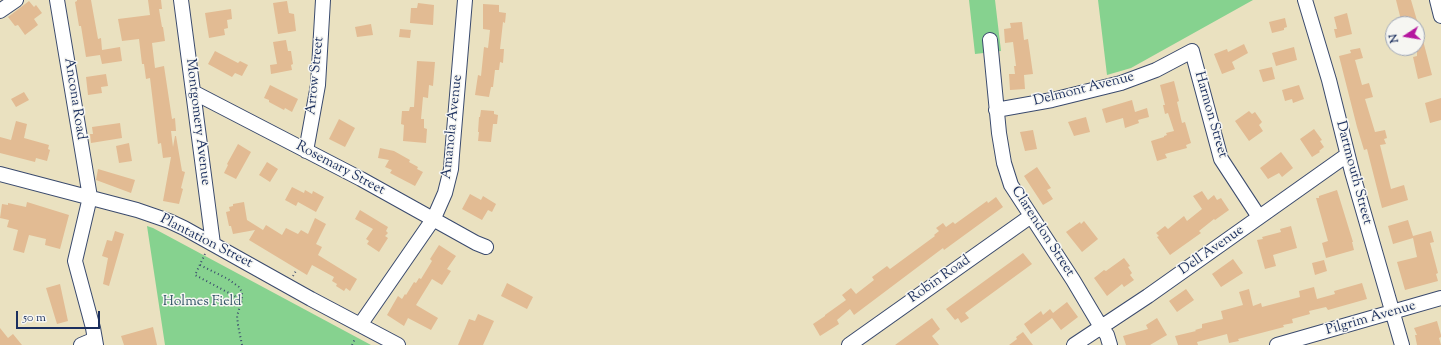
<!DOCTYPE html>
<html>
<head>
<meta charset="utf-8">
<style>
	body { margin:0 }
	#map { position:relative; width:1441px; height:345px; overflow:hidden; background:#eae1c0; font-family:"Sorts Mill Goudy",serif }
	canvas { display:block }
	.north { position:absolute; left:1385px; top:16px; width:40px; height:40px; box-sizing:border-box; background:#f6f6f2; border:1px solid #9ea6b7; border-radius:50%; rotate:258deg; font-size:11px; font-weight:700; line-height:16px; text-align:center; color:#1b2f5e }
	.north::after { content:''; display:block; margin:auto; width:14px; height:18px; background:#b5179e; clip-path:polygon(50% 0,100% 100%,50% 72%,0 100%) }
	.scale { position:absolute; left:16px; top:311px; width:84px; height:18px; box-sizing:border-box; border:2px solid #1b2f5e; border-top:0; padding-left:5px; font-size:12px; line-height:14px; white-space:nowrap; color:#1b2f5e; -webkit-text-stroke:3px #f6f6f2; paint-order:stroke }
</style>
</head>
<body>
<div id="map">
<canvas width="1441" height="345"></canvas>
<div class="north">N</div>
<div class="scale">50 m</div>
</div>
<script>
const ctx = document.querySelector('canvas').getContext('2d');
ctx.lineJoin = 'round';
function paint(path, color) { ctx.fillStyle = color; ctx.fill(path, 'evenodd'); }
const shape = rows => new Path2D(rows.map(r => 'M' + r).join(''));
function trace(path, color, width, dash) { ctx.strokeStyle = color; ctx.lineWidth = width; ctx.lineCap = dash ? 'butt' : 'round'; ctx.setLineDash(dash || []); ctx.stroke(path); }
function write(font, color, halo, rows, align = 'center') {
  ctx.font = font + ' "Sorts Mill Goudy",serif'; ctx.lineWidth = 3; ctx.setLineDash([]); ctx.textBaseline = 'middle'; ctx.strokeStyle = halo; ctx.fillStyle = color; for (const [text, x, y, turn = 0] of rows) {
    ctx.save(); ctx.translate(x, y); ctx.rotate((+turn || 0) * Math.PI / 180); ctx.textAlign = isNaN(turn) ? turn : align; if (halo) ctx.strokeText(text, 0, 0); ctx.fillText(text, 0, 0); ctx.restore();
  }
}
paint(shape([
	[969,0,995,0,1001,51,975,54],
	[1098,0,1253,0,1131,68,1107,75],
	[147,226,153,228,371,345,165,345]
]), '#86d28f');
paint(shape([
	[77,0,91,0,98,39,101,38,102,50,120,47,122,61,102,64,100,55,86,57,81,26,79,26,75,2,77,1],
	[148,0,161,0,162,9,159,9,162,27,163,27,165,41,152,43,155,68,164,66,172,119,175,118,176,131,171,131,173,147,175,136,176,136,182,171,185,172,181,188,183,189,179,204,163,201,171,157,163,158,161,143,158,144,150,78,146,79,144,64,142,64,139,39,122,41,118,19,150,15],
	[1396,0,1411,0,1418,24,1402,24],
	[29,1,34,7,36,5,42,13,34,19,38,25,25,35,18,25,15,26,8,17],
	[287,1,289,13,294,14,296,31,278,34,273,3],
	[418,3,434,5,433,25,410,23,411,8,417,8],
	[483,4,499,5,499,12,506,13,505,23,503,22,500,49,504,49,503,63,500,62,499,70,495,70,493,87,491,87,489,97,475,95,478,75,481,76,484,47,488,48,490,30,483,29],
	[231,9,232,19,227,20,228,28,224,29,225,35,209,38,205,13],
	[1347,13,1352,34,1336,38,1334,29,1337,29,1334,17],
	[1285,18,1287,27,1284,28,1284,30,1272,33,1269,22],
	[1022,22,1024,40,1028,39,1033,74,1024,75,1025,89,1010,90,1009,74,1015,74,1014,66,1016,66,1013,42,1005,43,1004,29,1011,28,1010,23],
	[371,24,373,35,357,37,355,27],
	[400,29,411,30,410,38,399,37],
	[1417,29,1420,29,1432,75,1418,79,1413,57,1417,56],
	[286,40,288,51,291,51,293,64,291,65,292,70,271,74,270,65,277,64,273,42],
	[1244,44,1248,53,1232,62,1235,69,1222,74,1214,54,1227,49,1228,52],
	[1294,47,1297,60,1276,66,1272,53],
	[1360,48,1363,58,1355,60,1362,85,1369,83,1373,97,1365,99,1375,132,1385,130,1387,138,1384,139,1386,144,1380,145,1391,189,1404,185,1408,200,1382,208,1367,149,1364,150,1357,127,1339,56,1351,53,1350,50],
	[215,51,238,63,240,61,248,65,242,76,235,73,232,77,208,64],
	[417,61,435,62,433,86,429,85,428,98,423,97,421,119,424,119,424,128,427,129,426,143,403,141,404,125,401,124,402,111,409,111,410,107,414,107],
	[1272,67,1275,79,1263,82,1259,70],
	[106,74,108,86,101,87,102,93,88,95,86,77],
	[1174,81,1179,101,1177,102,1182,123,1185,122,1191,143,1186,145,1187,148,1165,154,1167,158,1157,161,1151,141,1164,137,1164,136,1167,135,1166,133,1174,131,1168,113,1165,114,1163,105,1165,105,1160,85],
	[270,85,298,99,292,112,285,108,284,110,269,102,269,100,264,98],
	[1299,85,1304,99,1293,103,1292,99,1285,101,1282,90],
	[24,92,29,100,16,107,11,99],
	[1441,98,1441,120,1430,123,1425,103],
	[1132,100,1135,112,1147,108,1149,117,1138,120,1139,123,1125,128,1123,118,1106,123,1102,109],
	[481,110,494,111,494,114,498,115,497,124,493,124,491,142,478,141,479,132,478,132,479,117,480,117],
	[1249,111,1252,114,1255,112,1262,122,1259,125,1263,131,1249,141,1235,121],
	[1086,117,1090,132,1074,136,1068,122],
	[339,119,355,128,345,147,329,139],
	[16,121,27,124,24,138,49,145,48,149,50,150,47,161,36,158,35,162,0,153,0,137,11,140],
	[120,123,122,138,91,143,90,134,93,134,92,127],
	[1314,129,1322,140,1320,141,1324,147,1319,151,1320,152,1312,157,1300,139],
	[1033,130,1037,149,1025,151,1020,132],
	[129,143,132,161,119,163,116,146],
	[238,144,251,152,236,179,224,173,228,165,227,164],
	[380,148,394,151,410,160,409,162,418,167,417,169,423,172,415,186,390,173,392,170,385,167,389,160,378,158],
	[1281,152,1293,168,1282,177,1279,173,1268,179,1260,168],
	[267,162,278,169,270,182,259,175],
	[1037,167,1051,188,1047,190,1053,199,1043,205,1024,176],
	[98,169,135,180,131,193,96,180],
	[292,187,304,193,305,190,312,194,313,191,324,197,316,212,298,202,296,206,285,200],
	[1337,190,1353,242,1352,242,1354,250,1326,258,1322,243,1328,241,1316,198,1319,198,1319,196],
	[1202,191,1208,200,1214,195,1217,200,1221,198,1229,210,1215,220,1214,219,1199,231,1201,233,1170,255,1157,237,1159,236,1156,233,1165,226,1168,229,1184,216,1187,221,1202,209,1193,196],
	[470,194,481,200,483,196,496,204,492,212,488,210,482,220,462,209],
	[996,197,1003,207,944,250,943,248,854,315,850,309,837,320,839,324,820,336,813,324,825,316,825,315,846,300,842,295,851,288,856,294,874,280,872,277,887,266,890,269,935,236,934,235,939,231,936,228,943,223,946,227,953,222,955,224,987,201,988,203],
	[27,202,69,215,60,249,45,245,46,239,29,235,24,253,13,250,18,230,7,227,9,220,0,218,2,204,8,205,8,203,26,207],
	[244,202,247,220,263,230,266,225,282,235,286,228,298,234,301,230,308,234,315,218,326,224,316,244,322,247,318,255,357,279,350,291,346,288,344,291,336,286,337,284,332,281,334,277,312,265,307,275,249,240,255,230,233,234,231,226,229,226,226,212,230,211,229,207,233,206,233,204],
	[360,210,388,227,386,231,388,233,385,236,388,238,379,252,367,244,369,241,366,239,373,229,355,219],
	[1408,220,1413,236,1431,231,1434,242,1430,243,1438,273,1436,274,1438,281,1405,290,1397,262,1417,257,1413,238,1393,244,1388,226],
	[1084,221,1098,239,1082,252,1066,232,1080,222,1081,224],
	[1291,226,1297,248,1273,255,1276,266,1265,269,1257,240,1263,239,1262,237,1281,232,1280,229],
	[115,231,124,234,109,286,103,284,108,258,102,256,107,240,112,241],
	[439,245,456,256,447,269,451,271,442,285,432,279,416,305,438,318,431,330,408,318,404,326,387,315,398,296,402,299,405,294,406,295,414,282,416,283,419,278,421,279,432,261,430,259],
	[1023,253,1032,264,965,313,969,318,961,323,958,318,955,320,946,309],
	[1124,258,1130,266,1128,267,1132,273,1130,275,1134,280,1124,287,1122,284,1107,296,1094,278,1104,270,1106,271],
	[1233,259,1243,273,1221,287,1212,274],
	[1324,260,1327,271,1315,275,1312,263],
	[507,283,533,297,527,309,501,296],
	[1362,283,1367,299,1328,310,1326,307,1309,311,1310,314,1292,319,1293,323,1283,325,1284,327,1238,339,1239,341,1229,343,1227,334,1197,342,1198,345,1178,345,1175,336,1196,331,1195,330,1202,328,1202,324,1223,319,1221,311,1243,305,1239,292,1249,289,1253,306,1261,303,1262,307,1300,297,1299,291,1314,287,1317,299,1335,294,1334,291],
	[60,284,68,321,57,324,46,288],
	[1186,289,1194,300,1177,312,1169,301],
	[1067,302,1078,317,1061,330,1052,318,1031,334,1024,324,1041,311,1043,315,1050,309,1053,313],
	[478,314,494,321,483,345,458,345,469,319,475,321],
	[932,318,940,329,932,336,939,345,895,345],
	[1157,318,1167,335,1150,345,1126,345,1123,336,1148,329,1146,325],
	[1437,321,1441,335,1441,337,1439,338,1441,345,1417,345,1415,335,1417,335,1414,328],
	[153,327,157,345,124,345,121,336],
	[0,328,8,338,13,334,22,345,0,345],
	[1023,332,1033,345,1009,345,1017,339,1016,337]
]), '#e2bb93');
const minor = shape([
	[57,0,90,197,75,261,93,328,96,345],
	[181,0,213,244],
	[1305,0,1329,80,1352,172,1402,345],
	[1437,0,1441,16],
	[0,11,16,0],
	[990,40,999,133,1004,163,1011,185,1073,280,1101,327,1107,335,1110,345],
	[193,92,361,179,476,243,486,247],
	[996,110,1052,100,1121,83,1156,70,1192,51,1221,159,1259,217],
	[306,151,318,85,323,0],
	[0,174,137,210,169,221,184,228,311,299,398,345],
	[360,325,434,218,445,193,451,169,452,155,465,0],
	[81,345,95,339],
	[849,345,1031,216],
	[1074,345,1148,296,1347,155],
	[1277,345,1441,298]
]);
trace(minor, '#3a4a6d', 16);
trace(shape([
	[205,254,195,275,242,300],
	[200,265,228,279,239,287,242,292,242,300,237,316,238,325,242,345],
	[293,276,297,269],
	[352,345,355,339]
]), '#3a4a6d', 2, [1, 3]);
trace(minor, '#fff', 14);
write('14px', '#1b2f5e', '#f6f6f2', [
	["Arrow Street",316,76,-84],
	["Delmont Avenue",1084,90,-14],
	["Ancona Road",74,99,81],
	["Harmon Street",1210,115,74],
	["Montgomery Avenue",197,122,83],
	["Amanola Avenue",453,127,-84],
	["Rosemary Street",340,169,28],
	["Dartmouth Street",1353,173,75],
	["Clarendon Street",1042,232,57],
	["Plantation Street",206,242,27],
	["Dell Avenue",1212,251,-35],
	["Robin Road",940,280,-35],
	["Pilgrim Avenue",1371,319,-16]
]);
write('14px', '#36586a', '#f6f6f2', [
	["Holmes Field",202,303]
]);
</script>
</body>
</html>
